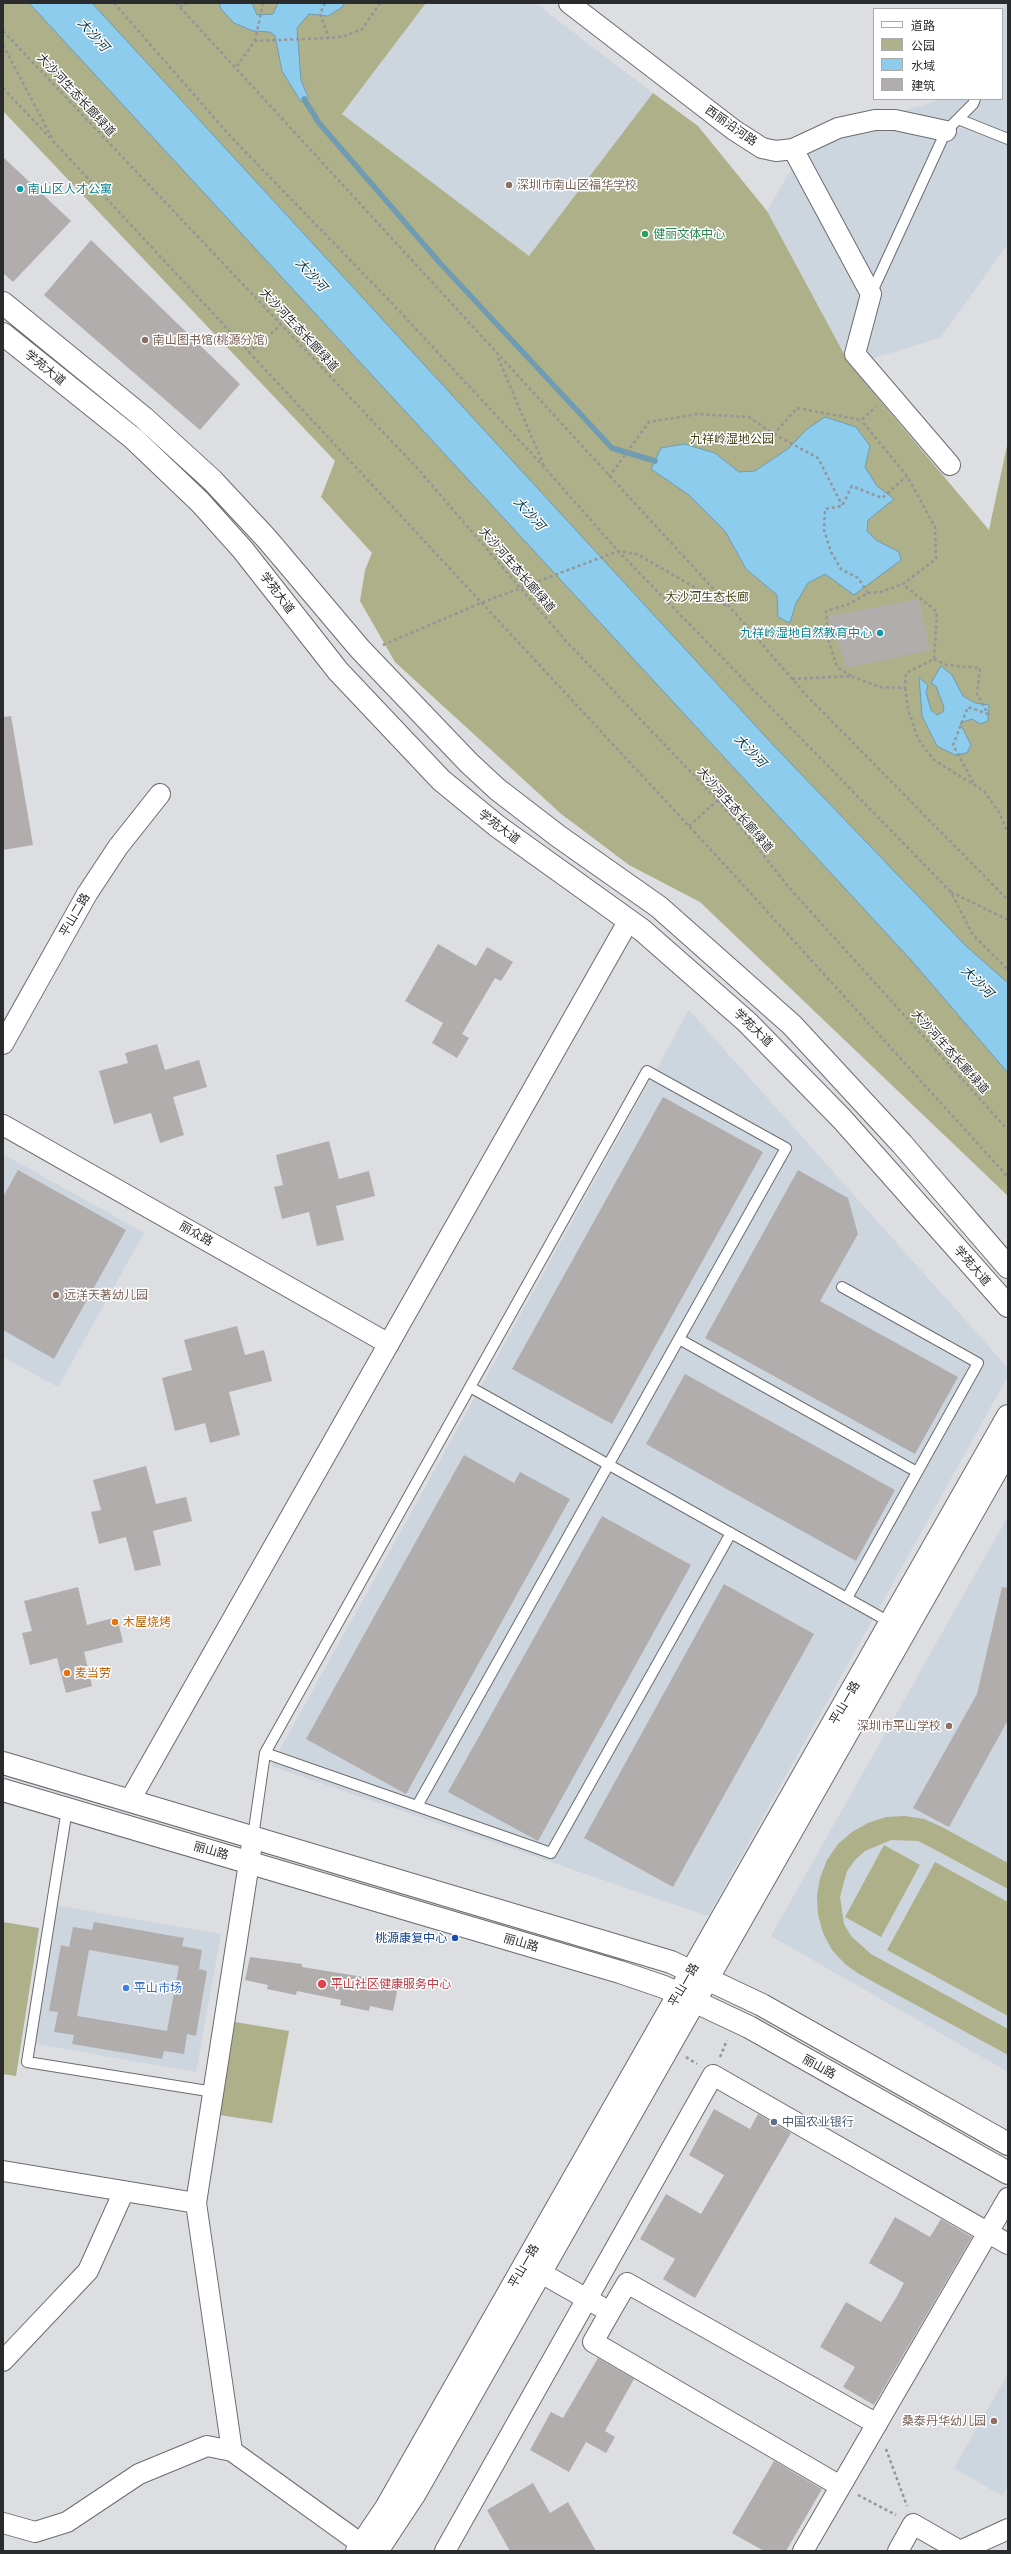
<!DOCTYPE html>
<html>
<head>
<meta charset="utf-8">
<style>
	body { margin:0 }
	#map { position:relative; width:1011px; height:2554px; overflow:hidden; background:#dcdee1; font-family:"Alegreya Sans","Noto Sans SC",sans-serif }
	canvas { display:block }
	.frame { position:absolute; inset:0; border:4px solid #2a2b2c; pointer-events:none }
	.legend { position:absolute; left:873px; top:8px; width:130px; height:92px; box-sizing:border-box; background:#fff; border:1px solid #aaaaab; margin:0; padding:5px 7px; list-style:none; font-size:12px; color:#2a2b2c }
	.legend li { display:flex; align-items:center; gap:8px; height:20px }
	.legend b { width:20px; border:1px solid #aaaaab }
</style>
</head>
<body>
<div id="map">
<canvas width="1011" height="2554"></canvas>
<div class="frame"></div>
<ul class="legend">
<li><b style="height:5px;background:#fff"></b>道路</li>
<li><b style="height:11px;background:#adb089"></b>公园</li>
<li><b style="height:11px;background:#8dcced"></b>水域</li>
<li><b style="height:11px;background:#b1adac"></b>建筑</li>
</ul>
</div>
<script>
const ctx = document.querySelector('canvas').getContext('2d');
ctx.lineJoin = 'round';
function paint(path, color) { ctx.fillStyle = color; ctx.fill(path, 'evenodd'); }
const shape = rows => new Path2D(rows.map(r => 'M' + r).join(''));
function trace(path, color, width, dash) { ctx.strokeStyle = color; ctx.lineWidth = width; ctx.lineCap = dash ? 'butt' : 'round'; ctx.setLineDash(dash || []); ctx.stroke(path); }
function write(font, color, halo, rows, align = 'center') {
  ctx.font = font + ' "Alegreya Sans","Noto Sans SC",sans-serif'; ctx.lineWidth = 3; ctx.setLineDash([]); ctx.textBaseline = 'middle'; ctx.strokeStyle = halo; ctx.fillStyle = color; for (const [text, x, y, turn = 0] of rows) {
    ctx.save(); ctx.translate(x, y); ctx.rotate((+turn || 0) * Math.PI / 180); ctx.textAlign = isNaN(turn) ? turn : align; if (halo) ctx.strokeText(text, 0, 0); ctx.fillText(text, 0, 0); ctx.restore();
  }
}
paint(shape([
	[426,3,535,3,653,93,529,257,342,114],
	[1006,3,1008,3,1008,244,940,338,850,365,767,211,811,135,934,102,937,99,1002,99,1002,9],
	[689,1010,1008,1368,1008,1376,708,1916,271,1766],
	[3,1154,144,1233,58,1387,3,1357],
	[1008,1516,1008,2072,771,1936],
	[55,1905,221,1934,196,2072,30,2043],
	[1008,2374,1008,2486,1002,2496,954,2468]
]), '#cdd5de');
paint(shape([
	[3,3,426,3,342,114,529,256,653,93,698,126,767,211,850,365,989,530,1008,441,1008,1196,700,902,629,865,560,813,395,662,360,601,365,570,372,553,321,497,335,461,3,111],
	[905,1816,924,1819,940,1826,1008,1863,1008,1889,930,1847,918,1841,891,1840,865,1851,855,1860,847,1871,840,1897,844,1924,851,1936,871,1954,1008,2029,1008,2055,859,1974,845,1964,832,1950,823,1933,818,1915,817,1896,820,1878,827,1860,838,1844,852,1832,868,1823,886,1817],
	[884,1845,920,1865,881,1937,845,1917],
	[935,1862,1008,1902,1008,2016,887,1950],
	[3,1922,39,1928,16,2076,3,2074],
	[235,2022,289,2031,272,2123,219,2115]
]), '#adb089');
const water = shape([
	[29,3,92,3,776,748,965,945,1008,983,1008,1073,911,960,29,3],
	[219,3,252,3,257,15,273,14,278,3,345,3,341,8,328,16,309,14,297,28,301,80,308,97,301,102,282,71,275,36,270,32,253,31,234,23,221,9,219,3],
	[825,417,856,427,870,446,865,467,877,486,894,499,868,520,867,531,876,540,899,552,901,560,854,595,825,574,808,583,796,603,790,623,778,617,777,595,746,569,725,531,689,495,651,469,661,448,684,444,715,453,739,472,755,471,789,448,806,430,825,417],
	[941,666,952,675,963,696,975,703,989,705,988,721,980,724,972,719,960,723,971,745,967,753,955,755,937,746,922,716,919,677,928,686,926,692,931,710,937,715,943,712,944,707,936,686,931,683,941,666]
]);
paint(water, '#8dcced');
trace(water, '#6f9cb3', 1);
trace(shape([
	[304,99,319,123,440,263,612,448,655,461]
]), '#6f9cb3', 5.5);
paint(shape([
	[3,157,71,221,13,282,3,273],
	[91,240,240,384,200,430,44,295],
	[919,599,930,650,847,668,828,616],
	[11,716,33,845,3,850,3,717],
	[438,944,476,966,487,947,513,962,501,981,495,978,462,1034,469,1038,457,1058,432,1043,443,1023,405,1001],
	[157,1044,165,1070,199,1060,207,1087,173,1097,184,1135,160,1143,151,1113,114,1124,99,1071,128,1063,125,1053],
	[663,1097,763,1152,612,1424,512,1369],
	[329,1141,339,1179,369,1171,375,1196,336,1206,344,1240,317,1246,309,1212,282,1219,274,1187,283,1185,276,1155],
	[18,1170,126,1230,54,1359,3,1330,3,1197],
	[798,1170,848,1198,858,1234,820,1301,958,1377,915,1454,705,1338],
	[237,1326,245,1355,264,1350,272,1381,229,1392,240,1435,210,1443,205,1423,175,1431,162,1378,192,1370,184,1340],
	[685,1374,895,1490,856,1561,646,1444],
	[464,1455,514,1483,520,1472,570,1499,406,1794,306,1739],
	[146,1466,156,1504,186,1497,192,1521,153,1531,161,1565,135,1571,126,1537,99,1544,91,1512,101,1510,93,1480],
	[602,1516,691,1565,538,1841,448,1792],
	[724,1584,814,1634,673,1887,584,1838],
	[78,1587,87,1625,117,1617,123,1642,84,1652,92,1686,66,1693,57,1658,30,1665,22,1633,32,1631,24,1601],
	[1002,1587,1008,1588,1008,1720,949,1827,913,1808,977,1694],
	[94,1922,184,1938,182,1946,202,1950,199,1969,207,1971,196,2036,187,2034,184,2054,164,2051,162,2059,72,2044,74,2035,54,2032,58,2012,49,2011,61,1945,69,1947,73,1927,92,1930],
	[89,1950,179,1966,167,2031,77,2016],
	[250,1957,302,1964,302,1967,376,1979,375,1982,398,1987,393,2011,370,2006,369,2011,340,2005,341,2000,297,1991,296,1995,267,1989,268,1985,245,1980],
	[714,2109,750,2129,758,2114,791,2133,695,2298,663,2279,675,2259,640,2239,666,2194,701,2214,724,2175,689,2155],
	[895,2217,930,2237,941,2219,972,2237,874,2405,843,2387,855,2367,820,2347,846,2302,881,2322,896,2298,904,2283,869,2263],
	[598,2358,634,2379,605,2431,615,2437,606,2453,586,2442,569,2472,530,2450,551,2412,563,2418],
	[774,2461,822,2489,786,2551,764,2551,732,2533],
	[533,2483,550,2513,568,2502,596,2551,510,2551,487,2510]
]), '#b1adac');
const lane = shape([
	[958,119,1008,139],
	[871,294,946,131,973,104,975,99],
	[842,1287,978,1363,847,1598],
	[679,1339,917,1472],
	[470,1387,893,1624],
	[265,1753,551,1853,731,1533],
	[67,1809,27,2062,214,2092],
	[253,1837,265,1753,647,1071,786,1148,417,1806]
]);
const street = shape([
	[569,3,734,130,762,148,776,151,793,149,838,128,875,120,895,120,946,131],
	[793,149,871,294,855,354,950,465],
	[3,1044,87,894,118,847,160,794],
	[3,1125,389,1344],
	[130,1800,629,920],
	[253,1837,196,2203,232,2451,371,2551],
	[3,2171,196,2203],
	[527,2265,610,2312,627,2283,877,2424],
	[610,2312,593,2342,840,2486],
	[3,2361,88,2271,124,2191],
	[3,2523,35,2532,67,2522,139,2474,207,2446,232,2451],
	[445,2551,713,2075,1008,2244],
	[803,2551,1008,2198],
	[898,2551,913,2524,960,2551,1008,2529]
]);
const secondary = shape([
	[3,303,144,418,212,480,267,539,360,649,469,763,497,789,558,836,659,907,792,1025,902,1144,1008,1267],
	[3,334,134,439,200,502,243,550,338,671,441,780,497,826,642,930,747,1022,842,1119,1008,1306],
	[3,1763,671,1962,762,2005,1008,2144],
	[3,1790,620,1972,664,1987,749,2027,1008,2173],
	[357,2551,386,2508,1008,1416],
	[377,2551,414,2495,1008,1450]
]);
trace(lane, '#6b6d70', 12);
trace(street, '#6b6d70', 22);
trace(secondary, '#6b6d70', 24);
trace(shape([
	[114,3,230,136,390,301,545,468,618,551,951,892,973,935,1008,970],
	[176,3,730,607,806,695,1008,900],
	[325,3,320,14,329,38],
	[180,7,188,3],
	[3,31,418,469,565,640,725,808,792,891,1008,1130],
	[255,41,263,3],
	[3,45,54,142,725,865,1008,1177],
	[237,66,255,41,329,38,345,36,362,29,380,3],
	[3,88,50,138],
	[248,353,281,325],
	[498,358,544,466],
	[774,434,818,458,842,505],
	[609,477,649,422,697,414,749,417,774,434,797,408,861,420,876,407],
	[868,593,858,578,841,569,831,552,824,530,825,509,842,506,852,486,882,498,907,476],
	[383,645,481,603,618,551,637,554,727,606],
	[934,659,947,665,980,668,977,694,988,714,968,707,953,745,976,787],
	[851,676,837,667,828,639,826,611,849,604,868,593,880,592,903,584],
	[792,679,851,676,879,687,905,688,906,673,934,659,937,612,903,584,936,559,935,527,907,476,861,420],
	[905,688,908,709,918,739,934,760,984,791,1000,814,1008,834],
	[689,826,718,800],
	[951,892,1008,920],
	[686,2057,697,2064],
	[720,2057,727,2040],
	[886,2449,907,2506],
	[858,2495,896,2515]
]), '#939597', 2.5, [3, 3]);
trace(lane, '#fff', 10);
trace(street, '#fff', 20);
trace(secondary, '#fff', 22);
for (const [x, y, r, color] of [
	[509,185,4,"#8d6e63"],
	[20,189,4,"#0f9aa8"],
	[645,234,4,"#2e9e5b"],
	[145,340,4,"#8d6e63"],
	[880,633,4,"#0f9aa8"],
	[56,1295,4,"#8d6e63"],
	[115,1622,4,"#e8710a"],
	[67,1673,4,"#e8710a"],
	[949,1726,4,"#8d6e63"],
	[455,1938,4,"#1a4fb4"],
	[322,1984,5,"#e0444e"],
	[126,1988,4,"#3f7fe0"],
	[774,2122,4,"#5c6f8a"],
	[994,2421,4,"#8d6e63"]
]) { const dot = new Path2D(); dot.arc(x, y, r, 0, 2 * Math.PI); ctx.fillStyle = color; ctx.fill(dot); trace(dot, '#fff', 1.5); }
write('12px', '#2a2b2c', '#fff', [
	["大沙河生态长廊绿道",76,95,47],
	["西丽沿河路",731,126,35],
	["大沙河生态长廊绿道",299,330,47],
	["学苑大道",45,368,39],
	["大沙河生态长廊绿道",517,570,49],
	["学苑大道",277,593,53],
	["大沙河生态长廊绿道",735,810,49],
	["学苑大道",499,827,37],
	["平山二路",75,915,-60],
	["学苑大道",753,1028,44],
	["大沙河生态长廊绿道",950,1052,48],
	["丽众路",196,1234,30],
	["学苑大道",972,1266,49],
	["平山一路",845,1703,-60],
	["丽山路",211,1851,16],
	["丽山路",521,1943,16],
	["平山一路",684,1985,-60],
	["丽山路",819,2067,29],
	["平山一路",524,2266,-60]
]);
write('12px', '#785e54', '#fff', [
	["深圳市南山区福华学校",517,185],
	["南山图书馆(桃源分馆)",153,340],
	["远洋天著幼儿园",64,1295],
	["深圳市平山学校",941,1726,"right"],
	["桑泰丹华幼儿园",986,2421,"right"]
], 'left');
write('12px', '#0d838f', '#fff', [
	["南山区人才公寓",28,189],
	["九祥岭湿地自然教育中心",872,633,"right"]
], 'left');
write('12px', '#27864d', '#fff', [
	["健丽文体中心",653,234]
], 'left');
write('12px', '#3f4215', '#fff', [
	["九祥岭湿地公园",732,439],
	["大沙河生态长廊",707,597]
]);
write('12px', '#c56008', '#fff', [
	["木屋烧烤",123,1622],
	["麦当劳",75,1673]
], 'left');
write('12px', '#164399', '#fff', [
	["桃源康复中心",447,1938]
], 'right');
write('12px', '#be3a42', '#fff', [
	["平山社区健康服务中心",331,1984]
], 'left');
write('12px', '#366cbe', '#fff', [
	["平山市场",134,1988]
], 'left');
write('12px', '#4e5e75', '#fff', [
	["中国农业银行",782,2122]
], 'left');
write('italic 13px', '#00394f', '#fff', [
	["大沙河",93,35,48],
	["大沙河",311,275,48],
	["大沙河",529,514,48],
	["大沙河",750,751,47],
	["大沙河",977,982,45]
]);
</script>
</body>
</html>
